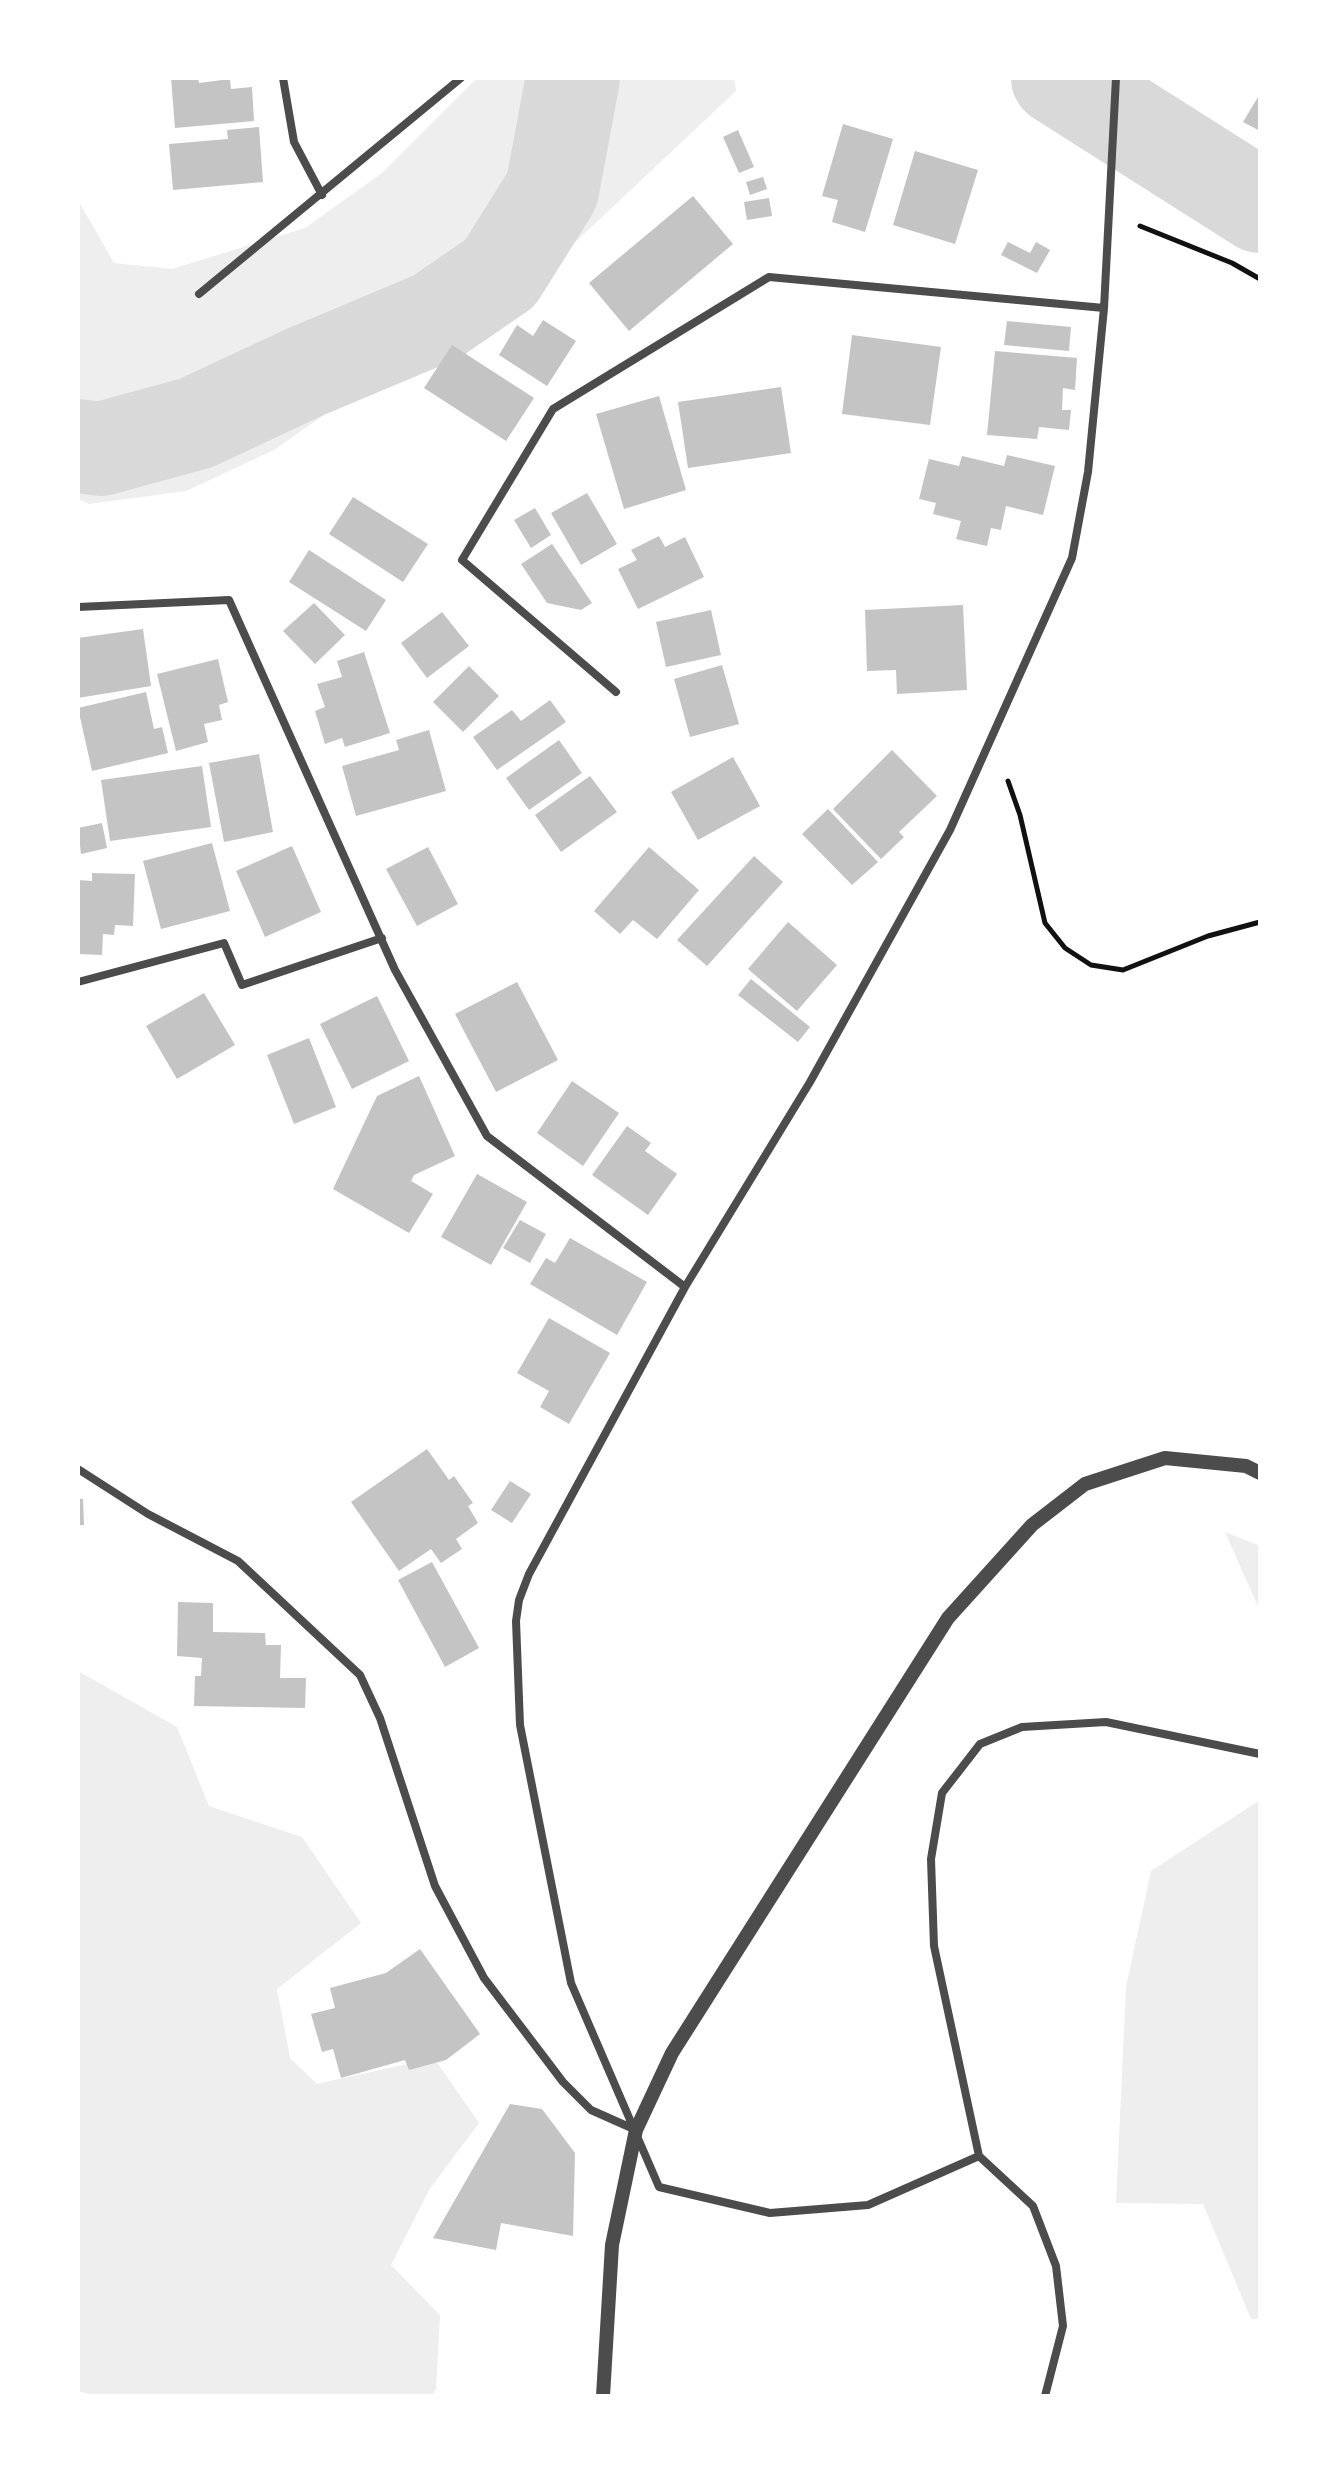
<!DOCTYPE html>
<html>
<head>
<meta charset="utf-8">
<style>
	body { margin:0 }
	#map { position:relative; width:1338px; height:2474px; overflow:hidden; background:#fff; font-family:Inter,sans-serif }
	canvas { display:block }
	.frame { position:absolute; inset:0; border:80px solid #fff; pointer-events:none }
</style>
</head>
<body>
<div id="map">
<canvas width="1338" height="2474"></canvas>
<div class="frame"></div>
</div>
<script>
const ctx = document.querySelector('canvas').getContext('2d');
ctx.lineJoin = 'round';
function paint(path, color) { ctx.fillStyle = color; ctx.fill(path, 'evenodd'); }
const shape = rows => new Path2D(rows.map(r => 'M' + r).join(''));
function trace(path, color, width, dash) { ctx.strokeStyle = color; ctx.lineWidth = width; ctx.lineCap = dash ? 'butt' : 'round'; ctx.setLineDash(dash || []); ctx.stroke(path); }
paint(shape([
	[477,78,734,78,736,91,483,329,394,366,274,450,186,491,89,504,78,499,78,200,114,263,172,269,305,228,382,173],
	[1225,1532,1260,1546,1260,1611],
	[78,1671,177,1727,209,1806,302,1837,361,1923,277,1989,290,2058,317,2084,434,2058,479,2123,429,2190,391,2265,440,2315,436,2389,432,2396,96,2396,78,2391],
	[1260,1800,1260,2319,1251,2319,1203,2204,1116,2203,1126,1987,1151,1871]
]), '#eee');
trace(shape([
	[1058,78,1260,206],
	[78,446,101,449,196,423,305,372,436,317,500,273,552,190,573,78]
]), '#d9d9d9', 94);
paint(shape([
	[171,78,198,78,199,83,230,79,231,89,252,87,254,121,175,128],
	[1258,97,1260,98,1260,131,1243,122],
	[843,124,893,139,865,232,832,222,838,200,822,196],
	[259,127,263,182,173,190,169,144,228,139,227,130],
	[738,130,754,167,739,173,723,137],
	[915,151,978,170,955,244,893,225],
	[763,177,767,189,750,195,746,182],
	[693,196,733,244,629,331,589,283],
	[769,198,772,216,747,220,744,202],
	[1008,242,1030,253,1036,242,1050,250,1037,273,1001,255],
	[543,320,576,341,547,386,499,355,517,325,533,336],
	[1007,321,1071,327,1069,351,1004,345],
	[852,335,941,347,930,425,842,414],
	[452,345,534,398,506,441,424,388],
	[995,351,1077,358,1075,390,1063,388,1062,410,1071,410,1069,430,1039,427,1037,439,987,435],
	[781,387,791,453,688,468,678,402],
	[659,396,686,490,624,509,596,414],
	[1007,455,1055,466,1043,515,1006,506,1001,530,991,528,987,546,956,539,961,521,933,514,936,503,919,499,929,459,959,466,962,456,1004,466],
	[587,493,617,544,581,565,551,513],
	[353,497,428,544,403,582,329,534],
	[535,508,551,535,531,548,514,520],
	[659,536,665,547,685,537,704,577,638,609,618,569,637,560,631,550],
	[552,544,592,603,581,610,547,603,521,564],
	[309,550,386,600,366,631,289,582],
	[314,603,345,635,315,664,283,631],
	[963,605,967,690,897,694,896,670,867,671,865,610],
	[711,610,721,655,666,667,656,622],
	[442,612,469,646,427,678,401,643],
	[143,629,151,686,78,698,78,638],
	[364,652,390,733,345,747,342,738,325,744,315,711,325,707,317,684,342,677,337,661],
	[218,659,228,702,219,705,222,720,204,724,208,742,176,751,157,674],
	[722,665,739,724,690,737,674,679],
	[469,666,499,696,463,732,433,702],
	[146,692,154,729,162,727,168,753,92,771,78,708],
	[550,700,566,722,497,770,473,737,512,710,521,721],
	[429,730,446,791,356,816,342,766,399,750,396,740],
	[559,740,582,773,529,810,506,778],
	[892,750,937,796,899,832,904,837,881,859,833,809],
	[259,754,273,832,224,842,209,763],
	[733,757,760,806,698,840,671,792],
	[202,766,211,827,110,841,101,780],
	[590,776,617,812,561,852,535,815],
	[828,809,878,862,852,885,802,834],
	[102,823,107,848,81,854,78,828],
	[212,843,230,911,161,929,143,861],
	[292,846,321,912,265,937,236,871],
	[428,847,458,904,417,926,386,869],
	[649,847,699,890,657,939,633,920,620,934,594,911],
	[754,856,783,882,707,966,677,940],
	[92,873,135,874,133,926,115,925,114,935,103,934,102,955,78,954,78,880,92,881],
	[788,922,837,965,797,1011,748,969],
	[751,979,810,1027,798,1042,738,995],
	[517,982,558,1060,496,1092,455,1014],
	[204,993,235,1045,177,1079,146,1026],
	[377,996,409,1061,352,1089,320,1024],
	[309,1038,336,1107,294,1124,267,1055],
	[419,1076,455,1156,414,1175,411,1181,433,1194,409,1233,333,1189,377,1096],
	[572,1081,619,1113,583,1166,537,1133],
	[627,1126,651,1143,645,1151,677,1174,648,1215,592,1175],
	[477,1174,527,1202,491,1265,441,1237],
	[520,1220,546,1234,530,1263,503,1248],
	[570,1238,647,1282,617,1335,530,1284,546,1258,555,1263],
	[549,1318,610,1353,569,1424,540,1407,549,1391,517,1373],
	[427,1449,449,1480,454,1476,473,1503,468,1506,478,1523,456,1539,462,1549,441,1563,431,1549,399,1571,351,1502],
	[510,1481,531,1494,512,1523,491,1510],
	[78,1499,83,1499,84,1525,78,1525],
	[432,1562,479,1648,445,1667,398,1580],
	[178,1602,213,1603,213,1632,265,1633,266,1645,281,1645,280,1678,306,1678,305,1708,194,1706,195,1676,201,1676,202,1658,177,1656],
	[420,1949,480,2034,446,2060,409,2070,405,2060,341,2078,333,2049,322,2052,311,2014,335,2008,330,1988,386,1973],
	[510,2104,542,2109,575,2153,573,2236,501,2223,496,2250,433,2238]
]), '#c4c4c4');
trace(shape([
	[1140,226,1232,263,1260,279],
	[1008,781,1020,815,1045,923,1065,948,1091,965,1123,970,1208,936,1260,922]
]), '#111', 5);
trace(shape([
	[283,78,294,142,322,195],
	[199,294,461,78],
	[78,607,229,600,395,970,487,1136,685,1287],
	[616,692,462,560,553,409,769,277,1104,308],
	[78,982,224,943,242,985,382,938],
	[78,1469,148,1514,238,1561,360,1675,380,1718,435,1886,484,1978,563,2082,591,2110,636,2130],
	[979,2156,868,2205,770,2213,659,2187,571,1983,520,1725,516,1621,519,1600,529,1574,685,1287,810,1082,950,830,1072,558,1088,472,1104,308,1116,78],
	[1045,2396,1063,2326,1056,2266,1033,2206,979,2156,934,1946,931,1859,942,1793,980,1744,1022,1727,1106,1722,1260,1754]
]), '#4c4c4c', 8);
trace(shape([
	[603,2396,612,2245,636,2130,672,2053,948,1618,1032,1525,1085,1484,1165,1458,1246,1466,1260,1473]
]), '#4c4c4c', 14);
</script>
</body>
</html>
